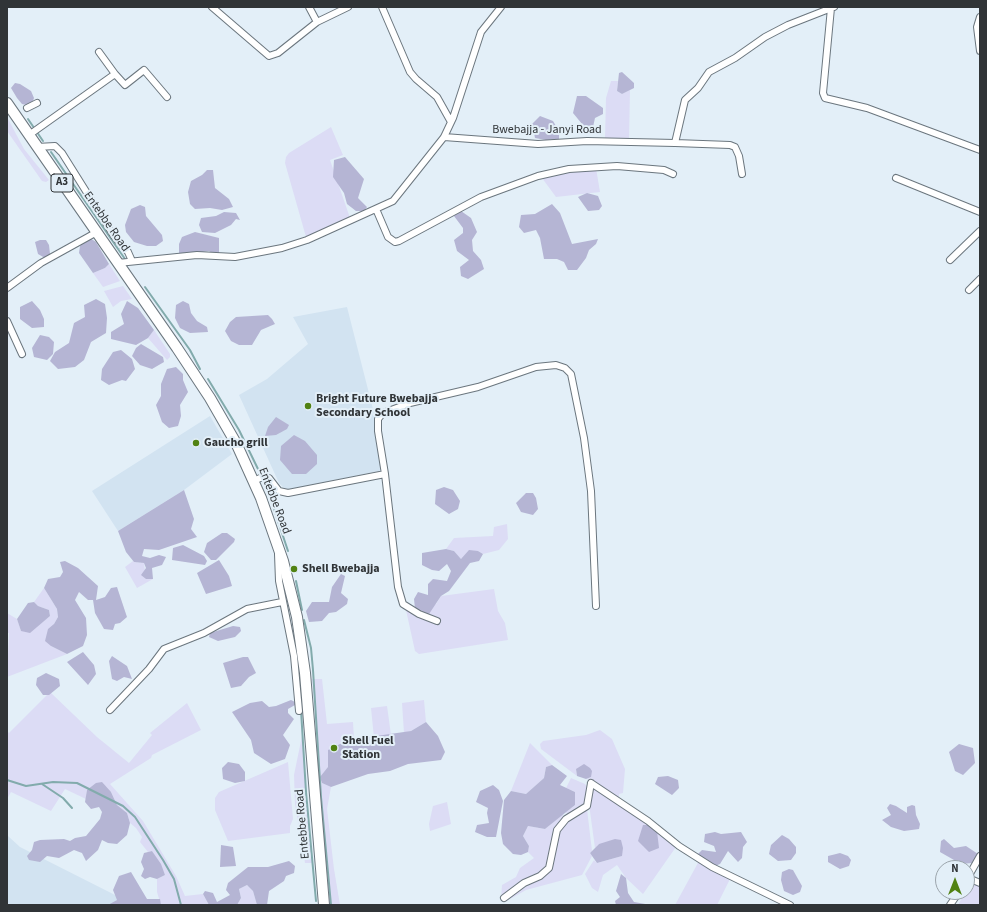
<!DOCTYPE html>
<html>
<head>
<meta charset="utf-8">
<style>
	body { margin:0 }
	#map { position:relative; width:987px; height:912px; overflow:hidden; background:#e3eff8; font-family:"Source Sans 3",sans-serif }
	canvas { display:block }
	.frame { position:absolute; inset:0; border:8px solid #303437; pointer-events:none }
	.north { position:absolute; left:935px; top:860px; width:40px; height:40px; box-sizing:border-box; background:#e3eff8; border:1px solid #9ba4ab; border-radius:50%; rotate:0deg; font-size:11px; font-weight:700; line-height:16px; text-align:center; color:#303437 }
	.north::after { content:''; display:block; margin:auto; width:14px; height:18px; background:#518213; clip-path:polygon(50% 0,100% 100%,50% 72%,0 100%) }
</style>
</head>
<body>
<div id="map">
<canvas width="987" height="912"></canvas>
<div class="frame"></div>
<div class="north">N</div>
</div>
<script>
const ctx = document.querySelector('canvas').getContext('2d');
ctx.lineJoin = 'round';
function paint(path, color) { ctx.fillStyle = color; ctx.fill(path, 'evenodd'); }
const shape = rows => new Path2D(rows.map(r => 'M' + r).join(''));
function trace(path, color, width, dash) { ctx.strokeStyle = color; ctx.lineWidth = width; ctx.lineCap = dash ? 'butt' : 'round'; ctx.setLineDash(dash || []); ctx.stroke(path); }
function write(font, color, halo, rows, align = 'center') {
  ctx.font = font + ' "Source Sans 3",sans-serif'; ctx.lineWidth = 4; ctx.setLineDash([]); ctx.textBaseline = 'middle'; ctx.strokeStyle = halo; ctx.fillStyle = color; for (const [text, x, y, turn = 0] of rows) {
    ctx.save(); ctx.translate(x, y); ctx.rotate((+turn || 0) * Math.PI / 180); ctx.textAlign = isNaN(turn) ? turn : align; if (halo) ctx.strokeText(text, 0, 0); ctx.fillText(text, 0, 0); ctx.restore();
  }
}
paint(shape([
	[347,307,375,417,375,429,384,470,286,490,279,483,239,395,267,379,308,344,293,317],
	[210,416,232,454,184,490,118,531,92,491],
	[7,833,8,836,20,847,119,897,113,905,7,905]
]), '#d2e3f1');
paint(shape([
	[611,81,618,81,617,91,622,94,630,90,629,140,605,139,606,98],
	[7,117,24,149,49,180,46,182,42,181,7,131],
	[331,127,343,155,330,160,350,218,306,237,285,163,286,157,289,153],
	[596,168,600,192,556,197,542,178],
	[109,264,120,281,103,287,93,273,105,268],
	[123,286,132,299,121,301,113,307,104,291],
	[154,330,170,354,170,357,167,360,148,338],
	[507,524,508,539,499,550,483,554,478,551,461,559,454,551,446,549,454,538,493,536,494,527],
	[133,561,134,562,144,563,146,579,153,579,137,588,125,567],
	[44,588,57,609,58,617,54,624,51,646,67,654,7,677,9,633,7,633,7,613,17,619,21,631,41,623,50,616,49,610,38,606,34,602],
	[494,589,498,611,505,623,508,640,419,654,415,651,406,610,436,604,441,596],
	[312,679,322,679,327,724,353,722,354,740,348,740,328,767,322,783,331,787,327,809,334,869,340,905,329,905,318,788,318,742],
	[50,692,97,737,129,763,152,735,150,733,187,703,201,730,152,755,151,758,110,784,143,821,176,876,185,896,203,894,209,905,161,905,157,892,157,879,165,875,152,851,148,852,140,842,142,837,136,828,130,823,127,813,117,805,111,792,87,790,86,799,65,789,51,811,11,792,7,799,7,731,9,733],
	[424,700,426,722,411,731,404,733,402,703],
	[387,706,391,735,374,738,371,708],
	[600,730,612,739,625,769,623,793,619,794,619,799,594,781,586,779,591,777,576,769,577,776,541,749,540,744,543,741,586,735],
	[302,736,312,863,305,863,295,804,294,775],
	[530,743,552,765,546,767,544,778,526,794,511,791],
	[288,762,293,819,290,826,290,833,228,841,215,810,215,798,219,792],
	[571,778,585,784,588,788,585,805,567,816,566,812,575,805,575,792,566,788],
	[592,785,649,825,676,847,643,894,626,878,617,865,603,875,598,892,592,888,585,874,594,860,597,863,622,856,599,844,595,848,589,804],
	[447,802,451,824,430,831,429,824,433,806],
	[587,809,592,851,590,853,592,856,582,875,526,890,512,898,501,901,502,885,516,877,520,868,534,858,528,852,529,846,523,836,528,826,545,829,563,814,564,819,559,830,567,821],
	[699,861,730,879,717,905,675,905],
	[970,884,980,886,980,905,958,905],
	[247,885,253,891,257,905,237,905,241,898,239,889]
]), '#dcdcf5');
paint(shape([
	[622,72,634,83,634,88,622,94,617,91,619,73],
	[15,83,20,84,31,91,34,98,31,106,22,104,17,98,11,88],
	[577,96,586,96,603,108,603,114,595,118,593,127,587,130,573,113],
	[540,116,553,121,559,131,559,139,546,140,535,138,532,124],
	[345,157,364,179,358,198,367,207,364,211,356,211,347,204,344,193,333,177,334,160],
	[207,170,213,170,215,188,229,199,233,207,222,210,210,208,195,209,190,204,188,192,191,181,202,175],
	[587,193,598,196,602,206,599,210,588,211,578,197],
	[552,204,560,213,572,244,598,239,596,244,589,250,586,258,577,270,568,270,564,262,557,259,544,259,540,238,536,230,524,233,519,227,521,215,535,214],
	[140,205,145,207,146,216,162,235,163,241,156,246,147,246,134,242,126,232,125,225,131,209],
	[461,211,471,218,477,232,472,240,473,251,481,260,484,269,468,279,461,276,460,267,469,260,457,251,454,240,463,233,463,228,454,216,457,212],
	[224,212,236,213,240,220,236,219,231,225,215,233,202,232,199,225,201,218,216,216],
	[195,232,219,238,219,253,215,255,209,251,179,255,179,244,182,237],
	[90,238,96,242,109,264,105,268,93,273,79,253,80,246],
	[40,240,46,240,49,245,50,254,45,258,38,254,35,242],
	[96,299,105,304,107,318,106,333,91,342,84,360,75,367,58,369,50,361,55,352,69,343,74,323,85,317,84,305],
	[32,301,40,310,44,319,44,327,32,328,20,319,20,307],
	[127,301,138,308,154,330,148,338,136,345,111,339,111,332,124,324,121,314],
	[183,301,189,304,191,313,197,321,207,327,208,332,190,333,180,328,175,318,176,305],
	[268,315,272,319,275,324,261,330,252,345,239,345,231,341,225,331,230,322,236,317],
	[40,335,49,337,54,342,53,354,47,360,34,357,32,348],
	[141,344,163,357,164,362,152,369,140,365,132,356,136,348],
	[121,350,132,359,135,369,126,381,122,380,109,385,101,380,102,369,113,352],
	[176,367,183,374,183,380,188,392,180,405,181,416,178,426,169,428,162,422,156,405,161,396,161,384,167,369],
	[276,417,289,425,287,429,276,435,265,436,268,427],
	[294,435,305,441,317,455,317,464,306,474,292,474,280,460,281,446],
	[444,487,453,490,460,501,458,509,449,514,435,504,436,490],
	[184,490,194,519,191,529,197,537,159,550,144,549,142,556,150,558,159,555,166,557,162,565,152,568,153,579,146,579,141,575,146,568,144,563,134,562,126,552,118,531],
	[526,493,533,493,536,498,538,509,533,515,521,512,516,503],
	[222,533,227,533,235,539,234,542,216,560,211,560,204,552,207,543],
	[183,545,204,556,207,561,205,565,172,560,173,548],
	[446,549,454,551,461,559,469,550,478,551,483,554,479,561,470,563,449,591,441,596,429,614,415,609,414,599,418,592,428,595,428,584,433,579,447,581,451,571,447,564,439,571,432,570,422,565,422,553],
	[219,560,229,576,232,586,206,594,197,573],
	[65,561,78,568,98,586,96,600,105,597,111,588,117,587,127,617,120,623,115,624,113,630,104,629,95,613,93,600,88,600,79,592,75,600,86,618,87,635,83,646,67,654,51,646,45,641,48,629,54,624,58,617,57,609,44,588,48,579,60,577,63,572,60,562],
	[341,574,345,576,341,593,348,599,347,604,336,612,329,613,322,621,309,622,306,611,312,602,329,602,332,587],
	[34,602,38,606,49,610,50,616,30,633,21,631,17,619,28,603],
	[233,626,240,627,241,631,235,637,218,641,209,637,210,633],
	[83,652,94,665,96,674,88,685,67,662],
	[112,656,127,666,132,679,124,677,117,681,112,679,109,661],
	[243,657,248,657,256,673,249,677,241,686,231,688,223,663],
	[46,673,59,679,60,686,49,695,43,695,36,685,37,678],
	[291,700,295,702,295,705,288,709,288,713,294,719,283,735,290,745,285,759,271,764,254,753,251,740,232,712,250,703,262,701,269,707,276,706],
	[426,722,438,736,445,752,441,760,408,764,390,771,368,774,331,787,322,783,320,777,328,767,328,750,348,740,411,731],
	[959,744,973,748,975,763,963,775,955,771,949,752],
	[228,762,239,764,245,772,245,781,235,783,223,779,222,768],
	[584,764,590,768,592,771,591,777,586,779,577,776,576,769],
	[552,765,567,776,560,785,575,792,575,805,545,829,528,826,523,836,529,846,528,852,521,855,513,854,503,844,501,833,504,800,511,791,526,794,544,778,546,767],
	[668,776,678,780,679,788,672,795,655,784,658,777],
	[102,782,111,792,117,805,127,813,130,823,127,835,117,844,108,843,102,840,98,850,86,861,82,853,74,850,59,858,47,856,40,862,29,860,27,856,32,850,34,842,40,840,64,839,70,841,75,838,86,836,100,819,102,812,99,807,91,809,85,802,87,790,96,783],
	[493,785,499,790,503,801,496,837,487,837,475,832,477,825,489,823,487,813,488,808,476,802,480,791],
	[890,804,896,806,907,813,907,807,912,805,915,806,916,815,920,824,919,829,904,831,891,827,882,820,891,815,887,808],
	[643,825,649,825,657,831,659,848,649,852,638,841],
	[715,832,721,834,741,832,747,842,743,847,742,858,738,862,728,851,720,864,710,868,703,865,698,854,702,850,716,852,714,846,704,842,705,834],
	[782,835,789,839,796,847,796,853,791,860,778,861,769,854,771,845],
	[615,839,621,840,623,848,622,856,597,863,590,853,599,844],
	[944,839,954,848,966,846,978,854,972,863,961,864,940,852,941,841],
	[221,845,233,847,236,866,220,867],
	[152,851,161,864,165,875,157,879,150,877,145,879,141,876,144,869,141,862,144,853],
	[840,853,848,856,851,860,849,866,840,869,828,862,828,856],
	[289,861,295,866,294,873,286,876,284,881,269,891,267,905,257,905,253,891,247,885,239,889,241,898,237,905,209,905,203,894,205,891,213,893,217,902,230,895,226,890,228,883,248,867,268,867],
	[789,869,793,870,802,886,800,892,793,895,784,891,781,880,782,872],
	[131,872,147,899,160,899,161,905,108,905,117,900,113,890,119,876],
	[621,874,626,878,628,893,634,902,651,905,616,905,615,901,620,897,616,891]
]), '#b5b5d4');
trace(shape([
	[28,119,43,141],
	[51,152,125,259],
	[145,287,190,350,200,369],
	[208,379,239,430,258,469],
	[267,488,288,551],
	[296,581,302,610],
	[287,608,294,642],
	[304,620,311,648,313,670,321,797,331,905],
	[301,710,306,792,316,901],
	[7,780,26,786,53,782,77,783,123,806,135,817,163,860,174,879,181,905],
	[42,784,63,798,72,808]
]), '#82abac', 2);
const street = shape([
	[212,7,269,56,278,53,317,22,348,7],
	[309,7,317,22],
	[382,7,410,72,416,79,437,97,451,122],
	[831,8,823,93,825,98,867,108,980,150],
	[980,17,977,27,980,51],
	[115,74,125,85,144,70,167,97],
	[27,108,37,103],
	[29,135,115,74,99,52],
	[444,137,538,144,587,141,675,143,685,100,698,88,709,72,735,58,765,37,788,25,834,7],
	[675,143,730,145,735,147,739,156,742,174],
	[37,147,55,146,62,153,114,236,128,252,132,261],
	[896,178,980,212],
	[376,209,388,237,395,242,399,241,481,197,538,176,569,169,617,166,664,170,673,174],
	[950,260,980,231],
	[118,263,197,255,235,257,282,248,307,240,393,201,444,137,453,118,481,32,501,7],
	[7,288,41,263,97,232],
	[969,290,980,279],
	[7,321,22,354],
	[385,474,378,431,378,419,383,413,410,403,478,387,536,367,556,365,565,368,571,374,584,438,591,491,596,606],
	[254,481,260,478,269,478,279,491,288,493,385,474,398,587,403,604,419,614,437,621],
	[278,554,279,581,294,656,299,711],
	[110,710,149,669,164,649,204,633,247,609,282,602],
	[591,783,648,821,679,846,712,867,790,905],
	[968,878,980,883],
	[967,879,980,856],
	[504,898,524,883,540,876,549,868,557,830,566,819,587,806,591,783],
	[950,905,959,892]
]);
const primary = shape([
	[7,103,177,348,210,398,237,445,261,498,283,561,297,617,305,673,324,905]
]);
trace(street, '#6b767e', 8);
trace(primary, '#6b767e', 12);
trace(street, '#fff', 6);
trace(primary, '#fff', 10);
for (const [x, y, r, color] of [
	[308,406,4,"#518213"],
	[196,443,4,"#518213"],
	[294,569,4,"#518213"],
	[334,748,4,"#518213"]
]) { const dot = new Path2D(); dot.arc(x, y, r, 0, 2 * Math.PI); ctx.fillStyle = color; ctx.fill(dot); trace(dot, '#e3eff8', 1.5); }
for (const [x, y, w] of [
	[62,183,22]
]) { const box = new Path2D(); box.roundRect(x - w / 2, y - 9, w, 18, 3); ctx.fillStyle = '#e3eff8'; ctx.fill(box); trace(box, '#303437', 1); }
write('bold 11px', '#303437', null, [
	["A3",62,183]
]);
write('12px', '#303437', '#e3eff8', [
	["Bwebajja - Janyi Road",547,130],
	["Entebbe Road",106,222,55],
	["Entebbe Road",274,501,69],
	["Entebbe Road",303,824,-95]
]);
write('bold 12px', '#303437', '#e3eff8', [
	["Bright Future Bwebajja",316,399],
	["Secondary School",316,413],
	["Gaucho grill",204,443],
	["Shell Bwebajja",302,569],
	["Shell Fuel",342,741],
	["Station",342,755]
], 'left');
</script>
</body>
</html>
